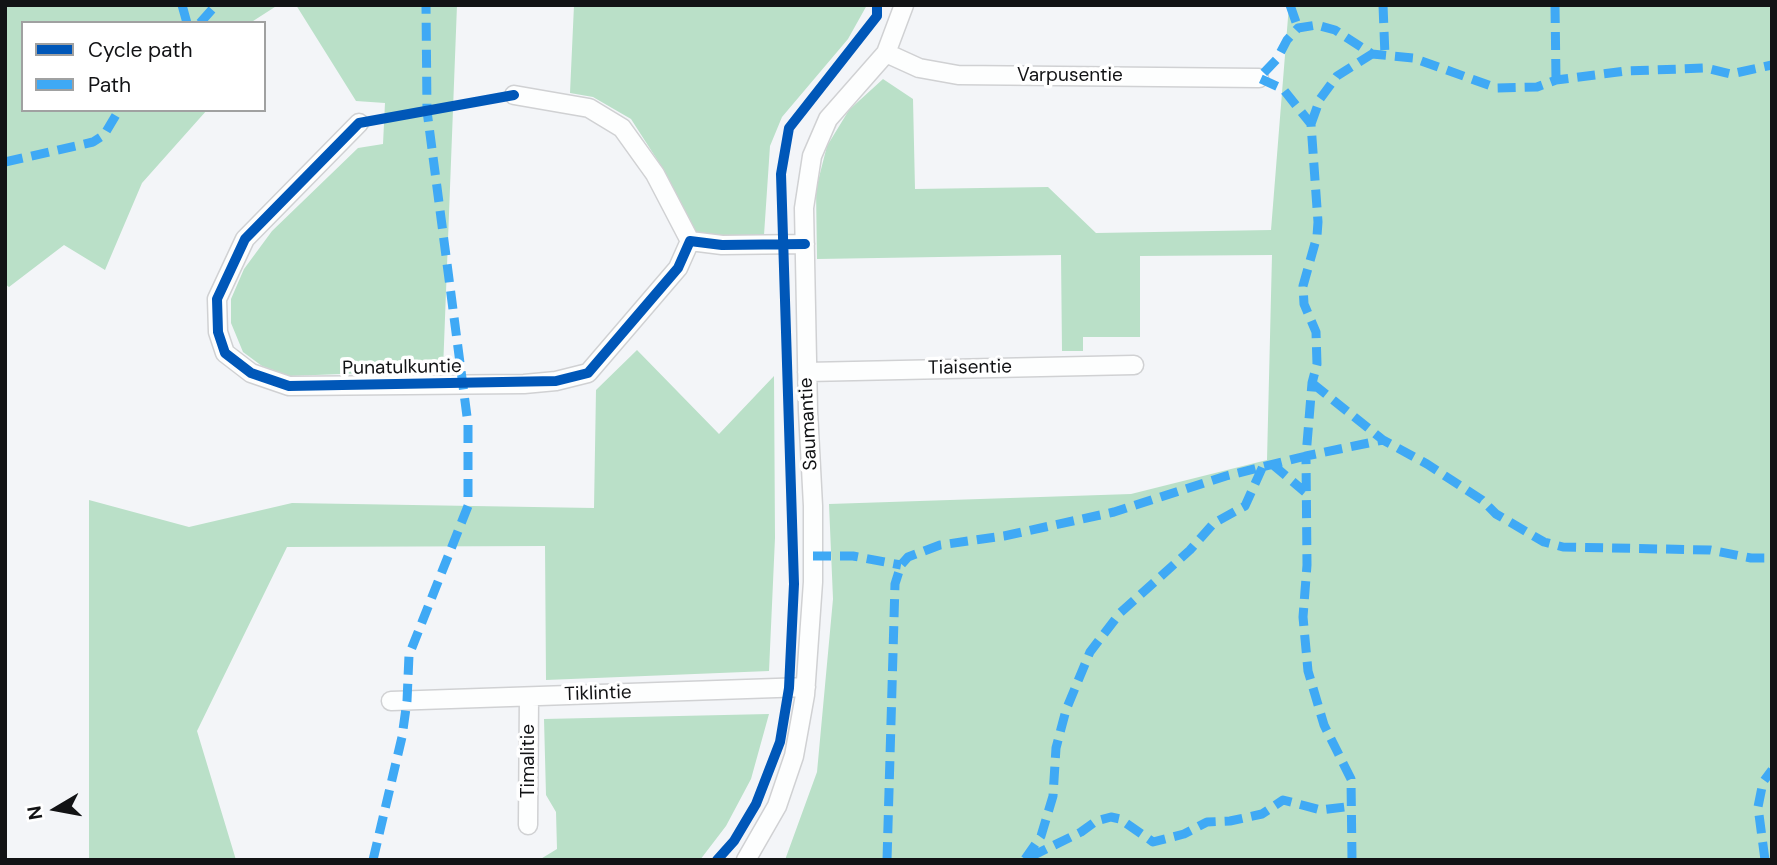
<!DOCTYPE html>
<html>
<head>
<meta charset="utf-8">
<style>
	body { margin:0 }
	#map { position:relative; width:1777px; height:865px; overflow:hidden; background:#f3f5f8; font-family:"DM Sans",sans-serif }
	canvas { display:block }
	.frame { position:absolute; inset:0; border:7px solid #121315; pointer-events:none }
	.legend { position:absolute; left:21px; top:21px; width:245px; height:91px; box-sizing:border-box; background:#fff; border:2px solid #a0a1a1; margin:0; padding:9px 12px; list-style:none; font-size:21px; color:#121315 }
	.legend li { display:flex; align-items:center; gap:14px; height:35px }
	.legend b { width:35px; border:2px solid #a0a1a1 }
	.north { position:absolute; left:21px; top:774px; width:70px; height:70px; -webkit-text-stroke:5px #fff; paint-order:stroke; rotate:260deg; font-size:19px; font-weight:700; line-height:28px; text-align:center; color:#121315 }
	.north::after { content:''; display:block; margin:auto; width:24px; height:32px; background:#121315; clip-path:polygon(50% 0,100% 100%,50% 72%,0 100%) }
</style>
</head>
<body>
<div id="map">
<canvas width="1777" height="865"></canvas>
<div class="frame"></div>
<ul class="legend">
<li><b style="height:9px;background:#0057b8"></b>Cycle path</li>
<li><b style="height:9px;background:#3fa9f5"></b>Path</li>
</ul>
<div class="north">N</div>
</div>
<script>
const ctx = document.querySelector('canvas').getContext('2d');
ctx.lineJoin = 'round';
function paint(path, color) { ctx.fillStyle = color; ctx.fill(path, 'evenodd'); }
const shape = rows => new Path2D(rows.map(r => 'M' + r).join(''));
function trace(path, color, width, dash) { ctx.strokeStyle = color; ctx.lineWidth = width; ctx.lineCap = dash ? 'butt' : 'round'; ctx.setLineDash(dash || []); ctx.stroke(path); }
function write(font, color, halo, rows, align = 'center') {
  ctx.font = font + ' "DM Sans",sans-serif'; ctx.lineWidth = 7; ctx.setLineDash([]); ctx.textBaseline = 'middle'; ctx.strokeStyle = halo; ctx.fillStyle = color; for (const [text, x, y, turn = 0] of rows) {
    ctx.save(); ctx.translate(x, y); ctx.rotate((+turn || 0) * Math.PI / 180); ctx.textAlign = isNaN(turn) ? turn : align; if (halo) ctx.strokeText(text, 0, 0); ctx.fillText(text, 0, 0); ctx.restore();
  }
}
paint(shape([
	[5,5,278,5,250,23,23,23,23,110,207,110,142,183,105,270,64,245,9,287,5,284],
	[296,5,457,5,443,370,290,376,262,366,243,352,231,323,231,299,244,269,272,231,358,148,383,144,385,103,356,101],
	[574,5,867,5,848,39,782,117,770,146,764,235,730,238,694,234,658,161,631,119,593,97,570,93],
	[1289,5,1772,5,1772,860,785,860,817,772,833,599,829,504,1131,494,1267,460,1272,255,1140,256,1140,337,1083,337,1083,351,1062,351,1061,255,817,259,816,189,827,146,849,110,883,79,913,99,915,189,1048,187,1096,233,1271,230],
	[637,350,719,434,774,376,775,538,769,671,546,680,545,546,287,547,197,731,236,860,89,860,89,500,189,527,292,503,594,508,596,390],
	[769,714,751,779,726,826,700,860,539,860,557,849,556,812,546,795,544,719]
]), '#bae0c8');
const minor = shape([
	[886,53,919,68,958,75,1259,78],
	[514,95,589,108,622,128,655,174,690,241],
	[359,123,245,239,217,299,218,332,225,353,251,373,289,386,524,384,556,381,588,373,678,268,690,241,722,245,805,244],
	[807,372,1134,365],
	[391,701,806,687],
	[528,825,529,697],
	[746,860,777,806,794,756,805,695,813,582,813,506,808,411,804,208,812,156,828,119,886,53,904,5]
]);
trace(minor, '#d0d1d3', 21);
trace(minor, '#fdfefe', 18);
trace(shape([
	[182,5,187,23],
	[1290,5,1298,28],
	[1383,5,1385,56],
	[1555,5,1556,80],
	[200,23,216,5],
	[1311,124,1320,99,1337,76,1372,54],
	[5,162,93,142,104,135,119,110],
	[1312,383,1383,440,1427,464,1482,500,1496,514,1544,542,1563,547,1710,550,1751,558,1772,558],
	[1272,464,1305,492],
	[813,556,853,556,901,565],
	[1030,857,1081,832,1096,821,1111,817,1120,819,1153,842,1184,834,1207,822,1230,821,1262,814,1283,800,1321,810,1353,806],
	[1025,859,1041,836,1053,796,1056,748,1066,710,1090,652,1120,613,1190,550,1214,523,1245,506,1263,466],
	[373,860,402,737,407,701,409,655,468,506,468,424,427,111,426,5],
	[887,860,895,584,901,565,908,557,940,545,1004,536,1114,512,1226,476,1306,456,1312,383,1317,364,1316,332,1304,304,1303,286,1317,236,1318,222,1311,124,1283,89,1259,78,1277,59,1287,40,1298,28,1317,25,1335,30,1372,54,1413,58,1497,88,1537,87,1556,80,1626,71,1706,68,1731,74,1772,65],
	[1352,860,1351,779,1324,725,1308,671,1303,617,1307,565,1306,456,1383,440],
	[1765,860,1758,807,1763,782,1772,770]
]), '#3fa9f5', 9, [18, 9]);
trace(shape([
	[514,95,359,123,245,239,217,299,218,332,225,353,251,373,289,386,556,381,588,373,678,268,690,241,722,245,805,244],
	[717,860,734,841,756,804,780,742,789,688,794,584,781,174,789,128,877,16,877,5]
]), '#0057b8', 10);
write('19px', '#121315', '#fff', [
	["Varpusentie",1070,76],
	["Punatulkuntie",402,368,-1],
	["Tiaisentie",970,368,-1],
	["Saumantie",809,424,-93],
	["Tiklintie",598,694,-2],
	["Timalitie",529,761,-90]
]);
</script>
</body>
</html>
